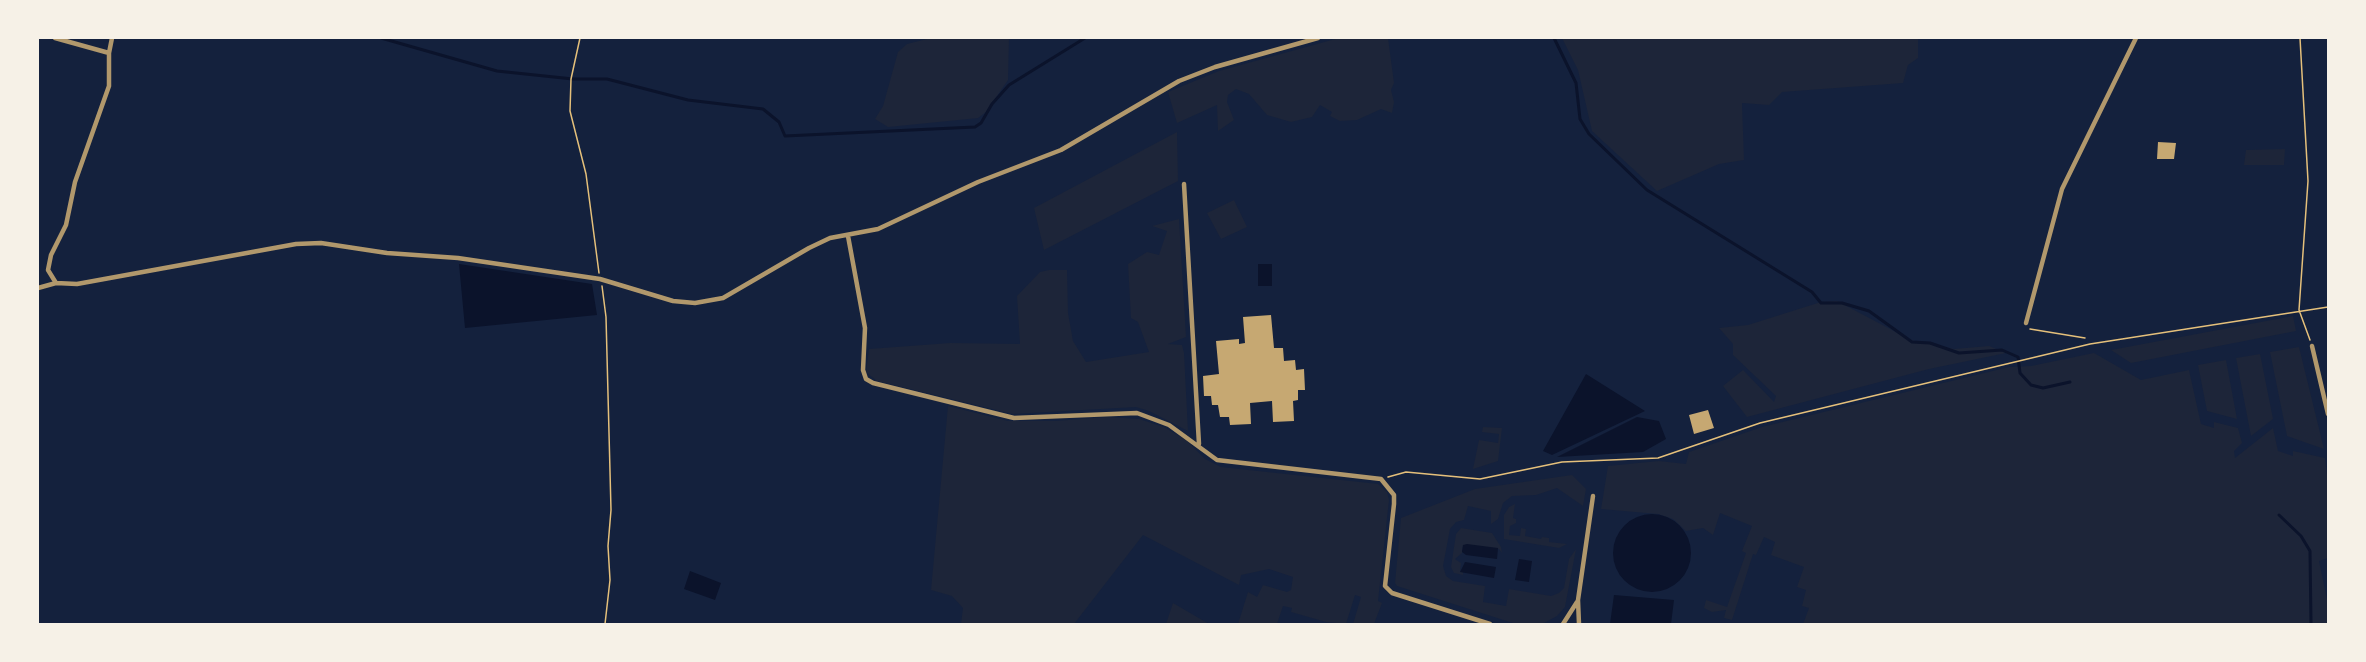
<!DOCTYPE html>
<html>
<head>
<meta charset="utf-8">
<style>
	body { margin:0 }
	#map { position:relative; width:2366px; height:662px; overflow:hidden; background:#14213d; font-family:"IBM Plex Serif",serif }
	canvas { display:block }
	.frame { position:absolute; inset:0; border:39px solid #f6f1e7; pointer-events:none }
</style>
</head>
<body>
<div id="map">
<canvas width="2366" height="662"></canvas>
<div class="frame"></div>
</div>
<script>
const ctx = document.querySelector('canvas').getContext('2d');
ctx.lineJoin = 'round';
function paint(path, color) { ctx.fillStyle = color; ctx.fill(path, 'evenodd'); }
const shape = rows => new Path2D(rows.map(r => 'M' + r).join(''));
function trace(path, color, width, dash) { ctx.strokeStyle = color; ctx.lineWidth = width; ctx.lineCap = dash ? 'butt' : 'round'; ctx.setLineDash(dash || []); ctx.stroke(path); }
paint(shape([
	[931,38,1009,38,1008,80,986,112,978,118,888,127,875,119,883,106,898,52,907,44],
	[1339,38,1388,38,1394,83,1391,90,1394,102,1392,113,1381,109,1357,120,1340,121,1330,116,1332,112,1320,105,1312,117,1291,122,1267,115,1249,94,1236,89,1228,95,1227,102,1234,120,1218,131,1217,105,1177,123,1168,92,1219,71],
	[1562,38,1918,38,1918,58,1908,65,1903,83,1782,92,1769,105,1742,103,1744,160,1719,164,1657,191,1592,131,1578,70],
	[1177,132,1178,181,1044,250,1034,208],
	[2285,149,2284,165,2244,165,2246,150],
	[1234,200,1247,227,1221,239,1207,213],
	[1179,219,1186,337,1168,344,1182,345,1184,353,1188,431,1149,411,1136,407,1013,414,877,381,866,372,869,349,950,343,1020,344,1017,296,1040,272,1049,270,1067,270,1068,313,1073,341,1086,362,1149,352,1138,322,1131,318,1128,264,1147,252,1159,255,1167,231,1152,226],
	[1837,301,1911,340,1954,349,1989,346,2006,353,1929,369,1747,417,1723,386,1743,370,1774,402,1776,396,1733,355,1733,344,1719,328,1748,325,1821,302],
	[2293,316,2296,331,2131,363,2111,350],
	[2299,347,2324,449,2287,436,2270,352],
	[2094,353,2141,380,2189,370,2201,424,2214,428,2214,422,2238,428,2242,443,2234,451,2235,458,2273,428,2278,451,2293,456,2293,451,2325,458,2328,483,2328,558,2319,561,2328,604,2328,624,1803,624,1809,608,1802,606,1806,590,1797,587,1804,567,1771,555,1775,542,1764,537,1756,555,1753,554,1732,620,1724,618,1726,610,1712,612,1704,608,1706,600,1727,607,1746,553,1742,551,1752,526,1720,513,1713,535,1703,528,1686,531,1673,519,1658,514,1601,509,1608,466,1659,461,1686,464,1689,452,1762,427,2009,367,2031,366],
	[2260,354,2273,419,2251,436,2236,358],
	[2226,360,2237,419,2207,411,2198,365],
	[948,406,1008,421,1055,421,1107,417,1139,419,1164,427,1186,440,1205,459,1221,467,1378,484,1387,492,1389,500,1378,601,1382,603,1374,624,1353,624,1361,597,1355,595,1346,624,1326,622,1291,612,1292,608,1283,606,1277,624,1238,624,1248,592,1257,597,1263,585,1287,592,1291,590,1293,577,1269,569,1241,575,1239,585,1143,535,1074,624,961,624,963,608,952,596,931,590],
	[1483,427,1502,428,1498,461,1473,469,1479,440,1498,443,1499,434,1482,432],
	[1572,475,1586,489,1583,506,1557,488,1536,495,1512,496,1503,503,1498,519,1491,524,1491,511,1468,506,1464,520,1456,522,1450,529,1443,566,1446,576,1453,581,1485,586,1483,602,1506,606,1509,589,1551,596,1559,593,1564,588,1569,559,1576,549,1565,607,1557,616,1542,624,1516,624,1397,586,1395,583,1401,518,1475,489],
	[1515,504,1513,518,1516,519,1516,523,1510,526,1509,535,1520,536,1521,528,1526,529,1525,536,1541,539,1542,537,1549,538,1549,542,1567,544,1559,548,1504,539,1504,515,1509,507],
	[1461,528,1492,533,1501,547,1502,553,1499,549,1463,545,1462,553,1455,559,1461,563,1460,571,1463,572,1463,575,1454,573,1451,567,1456,534],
	[1173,603,1209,624,1166,624]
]), '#1d2539');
paint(shape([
	[459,264,592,284,597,315,465,328],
	[1258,264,1272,264,1272,286,1258,286],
	[1586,374,1645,411,1552,455,1543,451],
	[1637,417,1659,421,1666,439,1643,452,1557,457],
	'1613 553a39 39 0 1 1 78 0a39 39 0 1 1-78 0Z',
	[1467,544,1498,548,1497,559,1466,555,1462,552,1463,545],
	[1519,559,1532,561,1529,582,1515,580],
	[1465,562,1496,567,1494,578,1460,572],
	[690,571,721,583,715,600,684,589],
	[1614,595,1674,600,1671,624,1610,624]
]), '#0b132b');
trace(shape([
	[381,38,497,71,573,79,607,79,688,100,763,109,779,122,785,136,975,127,981,123,992,104,1009,85,1085,38],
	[1554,38,1576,83,1580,119,1589,134,1647,190,1812,292,1821,303,1842,303,1869,311,1912,342,1930,343,1959,353,2002,350,2018,357,2020,373,2031,385,2043,388,2070,382],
	[2279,515,2301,536,2310,551,2311,624]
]), '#0b132b', 3);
paint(shape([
	[2158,142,2176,143,2174,159,2157,159],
	[1271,315,1274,348,1283,348,1284,361,1295,360,1296,370,1304,369,1305,390,1298,390,1298,400,1293,401,1294,421,1273,422,1272,401,1250,403,1251,424,1230,425,1229,417,1220,417,1218,405,1212,405,1211,396,1204,396,1203,376,1219,374,1216,341,1239,339,1239,344,1245,343,1243,317],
	[1708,410,1714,428,1694,434,1689,415]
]), '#c6a872');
trace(shape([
	[580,38,571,79,570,111,586,174,599,273],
	[2300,38,2308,181,2299,310,2310,340],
	[602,286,606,317,611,510,608,546,610,580,605,624],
	[2030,329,2085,338],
	[1388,477,1406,472,1480,479,1562,462,1658,458,1760,423,2090,344,2328,307]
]), '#e5c07b', 1.5);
trace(shape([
	[55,38,109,53,109,86,75,182,66,225,51,255,48,270,56,283],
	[109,53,112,38],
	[1184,184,1199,444],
	[848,236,865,328,863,370,866,379,873,383,1014,418,1137,413,1169,425,1217,460,1381,479,1394,495,1394,504,1385,586,1392,593,1490,624],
	[38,288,56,283,77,284,296,244,321,243,387,253,458,258,600,279,673,301,695,303,723,298,809,248,830,238,878,229,978,182,1061,150,1179,81,1215,67,1318,38],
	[2026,323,2062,189,2136,38],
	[2312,346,2328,414],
	[1563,624,1577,602],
	[1579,624,1578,600,1593,496]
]), '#b1986c', 4.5);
</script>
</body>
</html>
